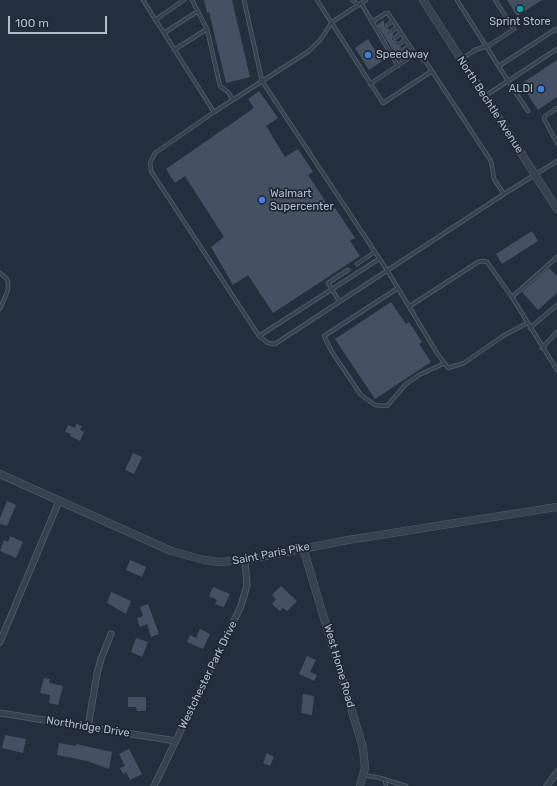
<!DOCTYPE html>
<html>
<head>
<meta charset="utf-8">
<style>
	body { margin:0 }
	#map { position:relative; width:557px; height:786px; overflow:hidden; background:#242f3e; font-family:Rubik,sans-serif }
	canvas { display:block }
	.scale { position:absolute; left:8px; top:16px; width:99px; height:18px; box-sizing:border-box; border:2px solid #b4bcc9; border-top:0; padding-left:5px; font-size:12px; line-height:14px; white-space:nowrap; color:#b4bcc9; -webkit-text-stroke:3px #1d2633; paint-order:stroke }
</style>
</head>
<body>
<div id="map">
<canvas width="557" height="786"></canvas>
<div class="scale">100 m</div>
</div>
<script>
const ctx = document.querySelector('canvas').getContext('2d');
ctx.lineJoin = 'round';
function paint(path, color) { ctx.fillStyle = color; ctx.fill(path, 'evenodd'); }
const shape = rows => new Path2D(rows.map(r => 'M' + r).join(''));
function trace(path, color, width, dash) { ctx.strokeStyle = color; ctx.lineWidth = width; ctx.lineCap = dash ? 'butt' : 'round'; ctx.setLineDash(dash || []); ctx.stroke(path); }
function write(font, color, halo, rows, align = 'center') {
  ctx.font = font + ' Rubik,sans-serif'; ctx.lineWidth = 3.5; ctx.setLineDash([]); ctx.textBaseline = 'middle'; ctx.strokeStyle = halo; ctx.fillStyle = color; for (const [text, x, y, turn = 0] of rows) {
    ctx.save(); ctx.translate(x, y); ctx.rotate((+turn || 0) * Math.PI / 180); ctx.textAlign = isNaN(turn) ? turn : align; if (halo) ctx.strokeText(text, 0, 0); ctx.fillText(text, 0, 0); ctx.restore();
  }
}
paint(shape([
	[204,0,232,0,250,77,226,83,209,12,207,13],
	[507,0,542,0,517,16],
	[384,20,384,26,389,29,388,34,393,34,392,40,397,41,396,45,401,47,400,51,407,56,400,61,377,25],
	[368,39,382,61,369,70,355,48],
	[557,60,557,97,538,110,521,84],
	[259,91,278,118,266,126,285,157,298,149,313,172,308,175,331,210,335,208,355,238,350,241,360,256,273,313,248,275,233,285,211,247,224,237,185,176,175,183,166,169,254,108,248,99],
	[532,231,538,241,502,264,496,254],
	[549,268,557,276,557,293,538,310,522,292],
	[391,302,406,324,409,322,422,342,419,344,431,362,375,399,335,339],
	[76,424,82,426,80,430,84,432,80,441,70,436,71,434,65,432,68,425,75,428],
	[133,453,142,457,134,474,125,470],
	[7,501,16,505,7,526,0,524,0,518],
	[10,536,23,542,16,558,0,551,4,540,8,542],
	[130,560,146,567,142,577,126,570],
	[281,586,297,601,287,611,283,608,280,611,272,604,276,599,272,595],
	[213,587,230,594,224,607,215,604,217,600,209,596],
	[111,592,131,601,126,614,107,603],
	[148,604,159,634,151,637,147,624,140,627,137,618,143,616,140,607],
	[200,629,210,634,203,649,187,642,190,635,196,638],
	[136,638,148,642,142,657,131,652],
	[307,656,316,660,310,672,317,675,314,681,299,674],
	[44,678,50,679,49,683,63,686,58,705,49,703,50,695,40,693],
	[303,694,314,696,312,715,301,713],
	[128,697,146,697,146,711,137,711,136,707,128,707],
	[5,735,26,739,23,753,2,748],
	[59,743,76,746,76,744,112,752,109,769,87,761,57,755],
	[129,749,142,774,130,780,126,772,123,774,120,768,125,766,119,754],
	[267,753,274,757,270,766,263,763]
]), '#455162');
const service = shape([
	[143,0,214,112],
	[244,0,262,81,387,270,437,353,448,368,464,363,503,336,527,323],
	[317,0,383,103,432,71],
	[352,0,359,5],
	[366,0,332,22,321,39,309,51,214,112,155,153,150,163,151,171,259,336,268,343,275,344,504,194,557,161],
	[457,0,508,81,485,96],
	[361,3,398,66],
	[155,20,184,0],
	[372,22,386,13,388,13,415,54],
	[387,25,393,21],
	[207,29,220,86,228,92,233,100],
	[391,32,397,27],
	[164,33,198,11],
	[395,38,401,33],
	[399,44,405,40],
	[174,50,207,29,192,0],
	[403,50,409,46],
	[462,59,475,50,490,45,514,29,495,0],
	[499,66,556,29,557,31],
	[370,84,415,54,426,62,491,161,494,179,504,194],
	[557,108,545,116,544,119,557,143],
	[528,111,508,81,557,49],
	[557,257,512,297,557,370],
	[357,264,375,252],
	[0,273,7,279,8,283,8,290,0,309],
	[398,288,324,336,332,352,361,395,375,405,387,406,405,385,419,375,445,363],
	[339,301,328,283,348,270],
	[410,306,478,262,483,261,487,262,512,297],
	[530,328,557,305],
	[259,336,379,259],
	[542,348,557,332],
	[364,775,380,778,406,786],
	[385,779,386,786]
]);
const minor = shape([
	[0,642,59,501],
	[0,713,176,741],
	[88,727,97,674,101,659,111,634],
	[154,786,241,606,247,585,245,560],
	[547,786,557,772]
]);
const tertiary = shape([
	[423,0,557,209],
	[0,474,171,551,204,560,220,562,245,560,348,540,557,507],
	[303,548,363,748,365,768,360,786]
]);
trace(service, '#565f6c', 4.5);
trace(minor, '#565f6c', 7);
trace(tertiary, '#565f6c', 8);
trace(service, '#38414e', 3);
trace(minor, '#38414e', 5.5);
trace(tertiary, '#38414e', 7);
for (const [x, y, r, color] of [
	[520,9,4,"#0f9aa8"],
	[368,55,4,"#3f7fe0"],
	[541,89,4,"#3f7fe0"],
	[262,200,4,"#3f7fe0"]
]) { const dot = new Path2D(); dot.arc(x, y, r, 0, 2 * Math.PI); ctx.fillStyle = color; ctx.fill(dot); trace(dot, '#1d2633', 1.5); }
write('11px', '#b4bcc9', '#1d2633', [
	["Sprint Store",520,22,"center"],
	["Speedway",376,55],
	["ALDI",533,89,"right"],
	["Walmart",270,194],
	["Supercenter",270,207]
], 'left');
write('11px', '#b4bcc9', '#1d2633', [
	["North Bechtle Avenue",490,105,57],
	["Saint Paris Pike",271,554,-11],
	["West Home Road",339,666,74],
	["Westchester Park Drive",208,675,-64],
	["Northridge Drive",88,727,9]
]);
</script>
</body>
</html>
